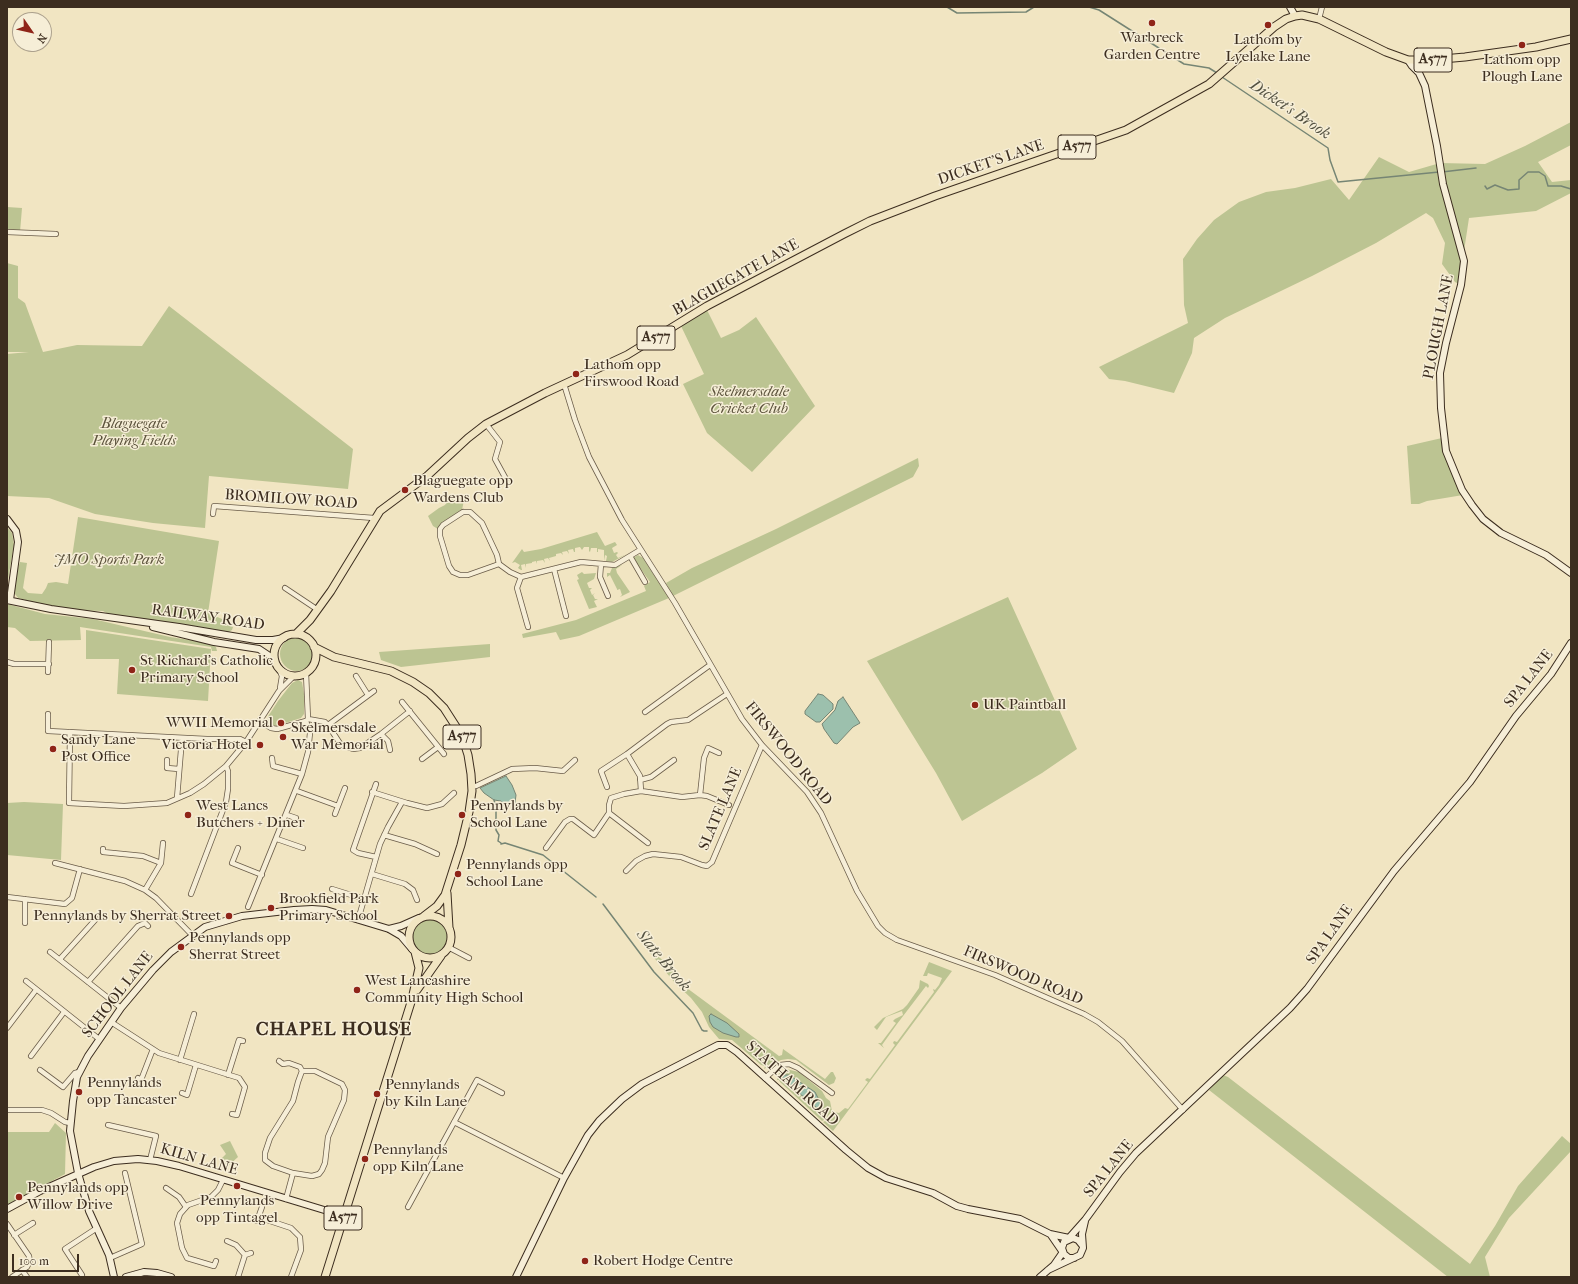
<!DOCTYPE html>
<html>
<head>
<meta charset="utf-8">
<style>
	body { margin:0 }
	#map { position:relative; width:1578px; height:1284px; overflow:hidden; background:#f1e5c2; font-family:"IM FELL French Canon",serif }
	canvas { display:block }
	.frame { position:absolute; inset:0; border:8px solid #3c2d1f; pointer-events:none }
	.north { position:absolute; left:12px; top:12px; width:40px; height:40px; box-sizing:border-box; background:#f6eed7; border:1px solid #aca18d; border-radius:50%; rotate:124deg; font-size:11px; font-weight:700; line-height:16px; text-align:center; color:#3c2d1f }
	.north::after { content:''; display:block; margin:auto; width:14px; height:18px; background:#8f2418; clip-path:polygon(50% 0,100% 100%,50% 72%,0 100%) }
	.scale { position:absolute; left:12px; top:1254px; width:67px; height:18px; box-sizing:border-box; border:2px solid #3c2d1f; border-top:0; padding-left:5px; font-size:12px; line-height:14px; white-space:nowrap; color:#3c2d1f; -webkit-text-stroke:3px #f6eed7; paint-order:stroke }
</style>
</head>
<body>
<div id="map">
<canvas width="1578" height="1284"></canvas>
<div class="frame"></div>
<div class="north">N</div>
<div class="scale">100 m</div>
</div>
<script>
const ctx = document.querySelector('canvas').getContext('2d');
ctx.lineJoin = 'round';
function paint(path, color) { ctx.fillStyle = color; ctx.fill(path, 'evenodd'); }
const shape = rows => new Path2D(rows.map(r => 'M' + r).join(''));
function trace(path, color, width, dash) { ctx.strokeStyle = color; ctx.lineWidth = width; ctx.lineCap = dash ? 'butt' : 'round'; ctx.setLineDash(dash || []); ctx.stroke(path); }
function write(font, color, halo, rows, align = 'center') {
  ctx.font = font + ' "IM FELL French Canon",serif'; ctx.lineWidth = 3; ctx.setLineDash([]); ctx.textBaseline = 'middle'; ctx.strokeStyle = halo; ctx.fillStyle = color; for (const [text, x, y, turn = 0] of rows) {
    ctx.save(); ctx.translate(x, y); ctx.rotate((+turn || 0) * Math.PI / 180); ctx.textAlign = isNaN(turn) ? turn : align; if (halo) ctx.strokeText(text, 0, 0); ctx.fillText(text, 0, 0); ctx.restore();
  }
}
paint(shape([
	[1571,122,1571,145,1538,162,1552,182,1571,180,1571,193,1536,211,1469,218,1459,284,1455,282,1442,264,1445,243,1433,218,1426,213,1376,243,1312,276,1225,318,1194,338,1192,353,1174,393,1125,381,1109,379,1099,367,1188,323,1184,305,1183,259,1197,239,1214,220,1239,202,1266,192,1295,188,1331,179,1349,200,1379,157,1409,172,1440,163,1485,164,1525,146],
	[7,207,22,208,20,232,7,230],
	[7,263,18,266,18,298,25,303,43,352,77,345,142,346,169,306,353,449,348,489,209,476,205,528,153,523,95,514,49,498,7,496,7,354,29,352,7,352],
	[707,310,721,338,739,330,756,317,815,406,752,472,707,433,683,384,704,374,681,326],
	[1442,438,1463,495,1427,501,1419,504,1411,504,1407,446],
	[918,458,919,466,913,477,673,596,666,583,692,568,776,529],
	[456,495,464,500,462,510,441,525,438,529,433,526,428,516,439,508,445,505,449,499],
	[78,517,219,541,208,613,229,622,233,627,232,630,227,633,112,616,103,611,67,610,18,598,15,594,15,578,20,562,27,563,23,588,28,593,42,594,46,588,48,583,56,582,68,584],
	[7,527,12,533,14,545,7,585],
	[597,532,605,546,615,542,617,545,612,548,614,553,617,552,618,553,616,555,618,558,627,554,612,562,606,561,607,556,605,555,604,561,604,550,598,549,598,552,597,552,597,548,591,548,590,552,589,551,589,547,584,547,582,550,580,547,575,548,575,552,574,552,573,549,568,550,569,554,567,551,562,552,563,555,561,553,556,554,556,556,549,558,550,561,548,558,544,559,545,563,543,560,537,561,537,564,536,561,532,562,532,565,532,563,526,564,526,568,525,564,521,565,522,570,521,570,518,568,520,565,515,562,512,563,522,549,524,552,541,549],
	[638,555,643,558,669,598,579,636,560,640,556,632,523,638,522,634,576,620,646,591,644,586,650,582,633,558],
	[622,565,616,569,617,573,630,592,620,597,622,595,620,589,617,590,617,589,610,575,607,577,607,573,610,573,612,568],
	[582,572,584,574,596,573,594,579,587,583,589,588,592,588,590,590,592,595,595,593,593,595,595,599,598,599,594,601,597,607,589,609,577,580,579,579,577,575],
	[1008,597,1077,749,1042,773,962,821,936,773,867,661],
	[7,604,45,614,93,619,170,637,210,643,216,647,217,651,212,651,211,647,80,627,81,640,30,641,15,628,7,627],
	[86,630,211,649,208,701,117,694,119,659,86,659],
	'280 654a17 17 0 1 1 34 0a17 17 0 1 1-34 0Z',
	[490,644,490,657,401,667,381,660,379,652],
	[298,680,302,682,304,694,304,714,301,718,276,726,270,724,267,718,278,701,292,683],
	[24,802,63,804,61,860,7,855,7,803],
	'411 937a18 18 0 1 1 36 0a18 18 0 1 1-36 0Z',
	[646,948,674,968,676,980,779,1056,782,1055,783,1049,825,1079,831,1072,833,1072,836,1078,834,1083,829,1085,796,1060,788,1059,781,1060,764,1069,765,1066,761,1065,732,1040,719,1039,709,1027,702,1012,691,998,675,983],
	[929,962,952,971,833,1131,823,1122,827,1120,833,1112,839,1113,845,1108,848,1109,868,1082,865,1080,867,1078,870,1079,895,1045,893,1043,894,1041,897,1042,934,992,933,989,935,990,939,985,942,978,928,973,927,976,923,976],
	[920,980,928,984,929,986,928,988,926,986,897,1024,882,1045,884,1048,878,1043,881,1043,896,1023,893,1021,895,1019,903,1015,902,1011,886,1017,877,1030,874,1027,883,1018,903,1009,907,1005,919,988],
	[786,1069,799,1072,822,1091,826,1098,830,1101,832,1111,826,1119,822,1121,820,1119,780,1082,779,1080,777,1080,779,1073],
	[789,1075,815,1092,820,1110,787,1083],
	[1223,1075,1228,1077,1470,1264,1495,1226,1518,1186,1562,1136,1571,1144,1571,1151,1509,1218,1485,1257,1490,1277,1448,1277,1209,1090],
	[55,1123,66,1133,65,1174,7,1205,7,1132,49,1132],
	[230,1141,238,1157,228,1166,220,1160,226,1154,220,1145]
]), '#bcc492');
const water = shape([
	[818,694,823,695,833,704,833,709,820,722,816,722,805,714,805,711,818,694],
	[843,697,860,723,853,727,837,744,834,743,824,729,822,724,835,710,838,701,843,697],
	[506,776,512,785,516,795,515,803,504,806,501,801,494,800,484,793,480,788,506,776],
	[711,1014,727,1023,739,1034,739,1037,736,1037,723,1033,713,1027,710,1022,709,1016,711,1014],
	[785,1075,789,1075,815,1092,823,1108,822,1109,820,1110,817,1108,787,1083,782,1078,785,1075]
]);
paint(water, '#9cc0ad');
trace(water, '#768574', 1);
trace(shape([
	[947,7,957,13,1026,12,1034,7],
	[1089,7,1099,10,1184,64,1209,68,1217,73],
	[1222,77,1328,148,1330,160,1338,182,1439,172],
	[1442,172,1476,168],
	[1485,186,1487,189,1495,185,1508,190,1519,189,1519,180,1528,172,1539,172,1545,176,1548,186,1561,186,1571,189],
	[494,800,496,807,496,830,499,835,498,841,501,843],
	[501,844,505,843,543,855,596,897],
	[603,904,654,972,693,1013,702,1030,704,1031,707,1031]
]), '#768574', 1.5);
const street = shape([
	[1319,19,1322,7],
	[7,232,56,234],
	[564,384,575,420,589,457,622,520,675,603,742,719,762,745,807,792,821,813,857,891,878,926,885,933,897,940,995,975,1084,1014,1098,1022,1122,1041,1183,1110],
	[486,424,500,442,495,459,506,479],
	[463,512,470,512,482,523,497,555,499,564,468,575,460,575,453,572,449,566,440,536,440,529,443,525,463,512],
	[213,514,214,506,374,518],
	[630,556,645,582],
	[499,564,510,572,521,577],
	[601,564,600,577,608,596],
	[554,569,566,616],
	[521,577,581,562,615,565,640,550],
	[521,577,517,588,528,627],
	[285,588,318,610],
	[7,662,14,664,49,664],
	[279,669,282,676,280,688],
	[48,672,49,642],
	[306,673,308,719],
	[356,676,368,695],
	[402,702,444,754],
	[645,712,710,665],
	[48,714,48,731,207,739,240,739,246,742],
	[308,719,325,722,328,725,341,745,353,749,360,748,381,734,410,711],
	[260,721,271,728,277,729,306,721,308,719],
	[328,725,374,691],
	[70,732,69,803,124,806,167,803,190,793,204,784,226,766,246,742,279,691,294,676],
	[381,734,388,741,390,750],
	[272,758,273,766,302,774],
	[422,759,438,747],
	[167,760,167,768,179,769],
	[640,780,651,777,674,760],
	[376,784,353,850,358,853,376,857],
	[476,786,512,769,535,768,563,771,575,760],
	[607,787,601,771,627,754],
	[297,791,338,806],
	[641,791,640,776,627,754,667,724,671,722,688,720,727,694],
	[372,792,407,803,427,808,442,804,454,793],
	[700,795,704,758,708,748,719,753],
	[177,798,182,738],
	[609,813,609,805,611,798,624,794,641,791,682,797,700,795,707,796,729,805],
	[609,813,648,843],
	[335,814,345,788],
	[287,815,296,818],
	[384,835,415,844,437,854],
	[277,839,303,848],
	[238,848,232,863,262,875],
	[546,848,565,822,570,819,573,819,594,835,609,813],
	[103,849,103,852,143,856,161,863],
	[55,863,125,881,145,890,156,898,192,935],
	[626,871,636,861,645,856,653,854,681,857,702,865,707,866,712,862,762,745],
	[372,874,405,884,413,890,417,900],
	[332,889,364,899],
	[145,890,161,863,163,843],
	[191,894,226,802,228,789,228,771,226,766],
	[7,897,65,904,72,898,80,869],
	[248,907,302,774,308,752,310,733,306,721],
	[358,920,380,844,388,827,402,802],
	[25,923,25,899],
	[448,947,469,958],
	[50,952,121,1008],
	[60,959,96,919],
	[26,981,99,1039],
	[88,982,138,926,145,923,148,926],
	[111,1022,159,1053,239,1078,245,1087,237,1115,232,1114],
	[7,1028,36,990],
	[31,1056,64,1012],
	[180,1060,194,1014],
	[279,1061,283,1064,289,1063,300,1067,302,1071],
	[40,1070,63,1087,75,1073,79,1072],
	[228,1075,239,1040,243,1041],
	[138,1078,141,1080,153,1049],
	[765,1078,780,1065,789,1064,798,1068,832,1093],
	[182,1093,187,1095,196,1065],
	[7,1110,42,1110,51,1113,65,1122,70,1123],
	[454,1122,564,1178],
	[108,1125,156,1136,150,1160],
	[166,1188,179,1197,186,1207],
	[286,1199,293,1173,312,1176,319,1174,322,1170,325,1163,328,1137,344,1100,345,1090,342,1084,315,1071,302,1071,298,1082,293,1101,270,1138,265,1153,265,1160,273,1166,293,1173],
	[408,1207,477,1080,502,1093],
	[258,1217,291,1228,300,1237,301,1250,291,1277],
	[257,1221,262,1207],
	[7,1224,29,1256,30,1261,27,1267,12,1277],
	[14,1235,33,1223],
	[227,1241,236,1245,245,1255,251,1253],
	[110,1258,142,1244,125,1173],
	[216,1261,214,1266,187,1258,182,1248,177,1223,180,1214,188,1205,211,1197,218,1190,223,1180],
	[22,1270,27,1277],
	[82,1275,65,1249,97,1228],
	[238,1277,245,1255]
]);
const secondary = shape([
	[1290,7,1295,16],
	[1408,60,1412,66,1419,73,1425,86,1437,146,1443,184,1464,261,1461,285,1446,343,1440,373,1441,408,1446,451,1462,490,1472,505,1483,519,1501,533,1546,555,1571,573],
	[7,519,16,531,18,542,10,600],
	[7,600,51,609,179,627,256,640,273,640,284,638],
	[153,627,214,642,259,649,274,659],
	[389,929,401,926,419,918],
	[7,1209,40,1191,94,1167,114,1161,138,1159,157,1161,179,1166,344,1216],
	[1051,1235,1062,1251],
	[1069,1238,1085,1220,1120,1172,1136,1153,1290,1008,1307,989,1394,871,1470,782,1516,716,1551,674,1571,643],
	[1074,1258,1069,1258,1064,1254,1062,1248,1064,1242,1073,1238,1078,1240,1082,1245],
	[1048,1270,1080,1255,1083,1248,1082,1234,1085,1221],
	[114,1277,109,1255,89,1211,78,1173,70,1131,73,1101,77,1077,88,1056,121,1008,153,970,171,952,205,927,242,916,294,910,312,909,326,910,389,929,401,936,412,949],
	[126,1277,144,1272,157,1273,171,1277],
	[516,1277,564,1178,588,1135,599,1121,622,1099,642,1084,718,1045,727,1045,737,1052,846,1150,868,1168,886,1178,933,1193,957,1206,968,1209,1020,1219,1050,1234,1069,1238],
	[1040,1277,1054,1265,1063,1252]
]);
const primary = shape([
	[296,634,310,620,331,591,380,511,427,476,468,438,486,424,545,393,627,355,707,306,844,234,870,221,935,196,1126,130,1209,84,1274,27,1286,19,1295,16,1302,15,1319,19,1386,52,1408,60,1431,60,1465,57,1536,47,1571,39],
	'274 655a21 21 0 1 1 42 0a21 21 0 1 1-42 0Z',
	[314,647,334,657,391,671,413,682,429,693,444,708,462,736,468,755,471,774,472,791,469,812,461,845,445,895,437,906,424,916],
	[447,893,449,928],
	'409 937a21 21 0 1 1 42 0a21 21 0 1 1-42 0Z',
	[417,990,441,956],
	[325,1277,412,999,419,968,415,952]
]);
trace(street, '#695b48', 6);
trace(secondary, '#3c2d1f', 8);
trace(primary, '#3c2d1f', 9);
trace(street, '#f6eed7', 4.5);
trace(secondary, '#f6eed7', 6);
trace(primary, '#f1e5c2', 7);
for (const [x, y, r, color] of [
	[1152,23,4,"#8f2418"],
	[1268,25,4,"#8f2418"],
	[1522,45,4,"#8f2418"],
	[576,374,4,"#8f2418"],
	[405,490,4,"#8f2418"],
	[132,670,4,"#8f2418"],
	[975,705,4,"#8f2418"],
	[281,723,4,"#8f2418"],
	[283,737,4,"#8f2418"],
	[260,745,4,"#8f2418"],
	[53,749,4,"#8f2418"],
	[188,815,4,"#8f2418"],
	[462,815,4,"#8f2418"],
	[458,874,4,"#8f2418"],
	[271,908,4,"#8f2418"],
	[229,916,4,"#8f2418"],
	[181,947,4,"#8f2418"],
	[357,990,4,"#8f2418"],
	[79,1092,4,"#8f2418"],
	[377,1094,4,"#8f2418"],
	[365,1159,4,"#8f2418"],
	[237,1186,4,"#8f2418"],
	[19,1197,4,"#8f2418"],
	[585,1261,4,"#8f2418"]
]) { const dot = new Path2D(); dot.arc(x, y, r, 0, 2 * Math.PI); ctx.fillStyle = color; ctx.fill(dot); trace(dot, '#f6eed7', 1.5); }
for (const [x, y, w] of [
	[1433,60,38],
	[1077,147,38],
	[656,338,38],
	[462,737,38],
	[343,1218,38]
]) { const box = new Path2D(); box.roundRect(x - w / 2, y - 12, w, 24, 3); ctx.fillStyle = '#f6eed7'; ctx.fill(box); trace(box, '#3c2d1f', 1); }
write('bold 14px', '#3c2d1f', null, [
	["A577",1433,60],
	["A577",1077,147],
	["A577",656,338],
	["A577",462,737],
	["A577",343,1218]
]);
write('15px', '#3c2d1f', '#f6eed7', [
	["Warbreck",1152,38,"center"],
	["Garden Centre",1152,55,"center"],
	["Lathom by",1268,40,"center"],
	["Lyelake Lane",1268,57,"center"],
	["Lathom opp",1522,60,"center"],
	["Plough Lane",1522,77,"center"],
	["Lathom opp",584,365],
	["Firswood Road",584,382],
	["Blaguegate opp",413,481],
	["Wardens Club",413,498],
	["St Richard's Catholic",140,661],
	["Primary School",140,678],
	["UK Paintball",983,705],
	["WWII Memorial",273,723,"right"],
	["Skelmersdale",291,728],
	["War Memorial",291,745],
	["Sandy Lane",61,740],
	["Post Office",61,757],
	["Victoria Hotel",252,745,"right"],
	["West Lancs",196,806],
	["Butchers + Diner",196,823],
	["Pennylands by",470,806],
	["School Lane",470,823],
	["Pennylands opp",466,865],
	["School Lane",466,882],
	["Brookfield Park",279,899],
	["Primary School",279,916],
	["Pennylands by Sherrat Street",221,916,"right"],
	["Pennylands opp",189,938],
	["Sherrat Street",189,955],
	["West Lancashire",365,981],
	["Community High School",365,998],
	["Pennylands",87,1083],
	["opp Tancaster",87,1100],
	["Pennylands",385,1085],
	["by Kiln Lane",385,1102],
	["Pennylands",373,1150],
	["opp Kiln Lane",373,1167],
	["Pennylands opp",27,1188],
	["Willow Drive",27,1205],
	["Pennylands",237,1201,"center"],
	["opp Tintagel",237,1218,"center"],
	["Robert Hodge Centre",593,1261]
], 'left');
write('15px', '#3c2d1f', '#f6eed7', [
	["DICKET'S LANE",991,163,-19],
	["BLAGUEGATE LANE",736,278,-29],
	["PLOUGH LANE",1439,327,-79],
	["BROMILOW ROAD",291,500,4],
	["RAILWAY ROAD",208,618,8],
	["SPA LANE",1529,679,-52],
	["FIRSWOOD ROAD",788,754,51],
	["SLATE LANE",721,809,-67],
	["SPA LANE",1330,935,-55],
	["FIRSWOOD ROAD",1023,976,23],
	["SCHOOL LANE",118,995,-52],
	["STATHAM ROAD",792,1084,42],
	["KILN LANE",199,1160,16],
	["SPA LANE",1109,1169,-51]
]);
write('italic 15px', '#5c533c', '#f6eed7', [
	["Skelmersdale",749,392],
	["Cricket Club",749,409],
	["Blaguegate",134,424],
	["Playing Fields",134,441],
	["JMO Sports Park",109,560]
]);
write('italic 16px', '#545242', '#f6eed7', [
	["Dicket's Brook",1290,110,34],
	["Slate Brook",663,961,50]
]);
ctx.letterSpacing = '1px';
write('bold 19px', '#3c2d1f', '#f6eed7', [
	["CHAPEL HOUSE",334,1030]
]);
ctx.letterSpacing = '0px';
</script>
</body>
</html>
